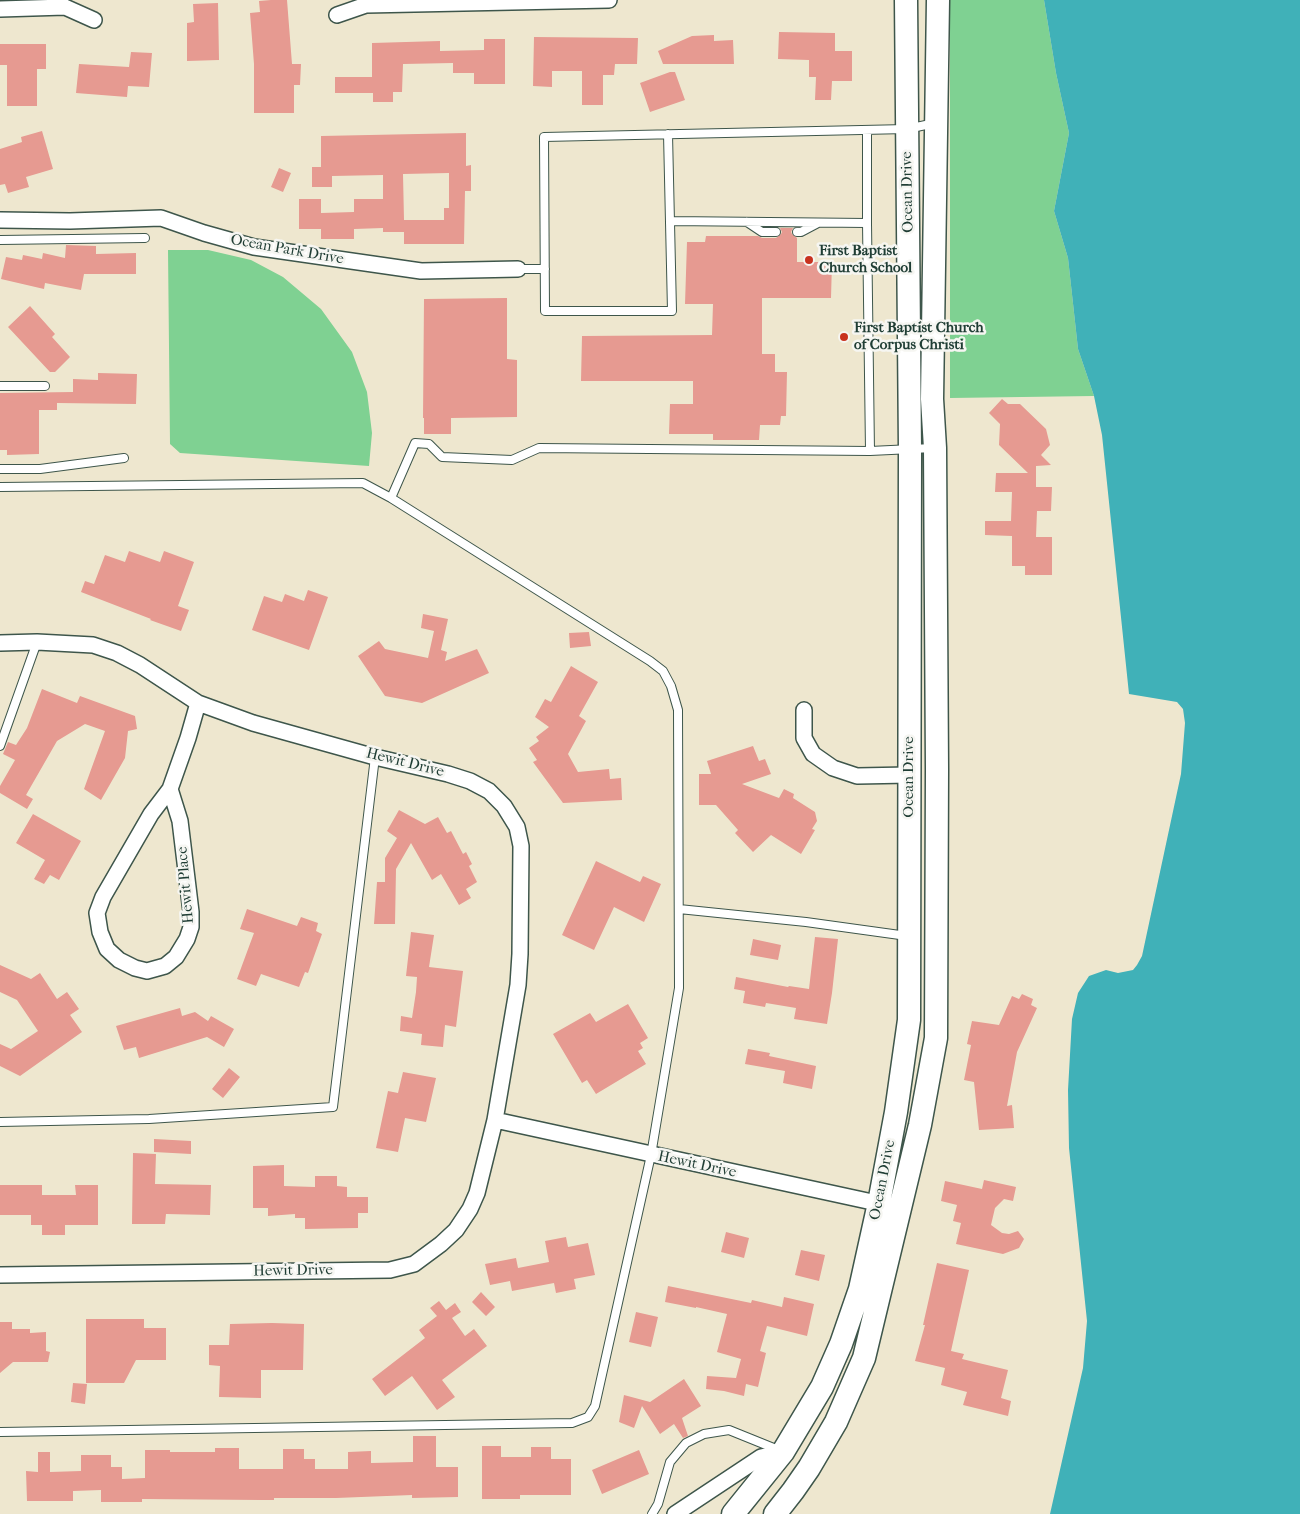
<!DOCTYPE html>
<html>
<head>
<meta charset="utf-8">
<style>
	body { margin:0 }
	canvas { display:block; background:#eee7cf }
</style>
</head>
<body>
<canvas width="1300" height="1514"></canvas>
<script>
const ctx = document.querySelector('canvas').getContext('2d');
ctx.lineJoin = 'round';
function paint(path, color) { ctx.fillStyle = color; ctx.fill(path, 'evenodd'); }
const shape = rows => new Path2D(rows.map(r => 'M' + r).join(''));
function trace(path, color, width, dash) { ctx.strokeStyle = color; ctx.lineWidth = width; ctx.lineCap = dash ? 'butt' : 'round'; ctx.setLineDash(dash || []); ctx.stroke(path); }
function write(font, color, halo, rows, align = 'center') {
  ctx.font = font + ' "IM FELL French Canon",serif'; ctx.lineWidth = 5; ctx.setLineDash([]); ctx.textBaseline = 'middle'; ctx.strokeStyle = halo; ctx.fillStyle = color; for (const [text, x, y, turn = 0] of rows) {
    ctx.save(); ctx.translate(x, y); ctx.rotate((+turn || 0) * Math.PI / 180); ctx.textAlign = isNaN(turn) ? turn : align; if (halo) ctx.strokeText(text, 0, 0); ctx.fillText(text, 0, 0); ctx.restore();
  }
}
paint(shape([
	[950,0,1044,0,1056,73,1069,133,1054,211,1068,258,1078,349,1094,396,950,398],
	[168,250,208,250,251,260,283,277,321,309,352,352,367,392,372,433,369,466,180,453,170,444]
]), '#7fd192');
paint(shape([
	[1044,0,1300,0,1300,1514,1050,1514,1083,1368,1087,1321,1069,1148,1068,1090,1072,1019,1078,993,1089,976,1106,970,1118,973,1133,970,1137,965,1142,956,1181,774,1185,723,1183,709,1177,702,1129,694,1102,435,1094,396,1078,349,1068,258,1054,211,1069,133,1056,73]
]), '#40b1b8');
paint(shape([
	[271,0,287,0,292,64,301,64,300,85,294,85,294,113,254,113,254,64,250,13,260,12,259,1],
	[218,3,219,60,187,61,187,23,194,22,193,4],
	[779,32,835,33,835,51,852,51,852,81,832,81,831,100,815,100,816,77,809,77,809,60,778,59],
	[714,35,714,41,733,40,734,64,663,64,658,51,692,36],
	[534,37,638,38,637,64,615,64,614,75,603,75,603,105,582,105,582,71,552,71,552,87,533,86],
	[484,39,505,39,505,84,474,84,474,73,453,73,453,63,403,64,402,92,393,92,393,102,373,102,373,93,335,93,335,77,372,77,372,43,440,41,440,51,484,50],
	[0,44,46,44,46,69,37,69,37,106,7,106,7,65,0,65],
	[131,52,152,53,149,87,128,86,127,97,76,93,79,64,129,67],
	[670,72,675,72,685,100,650,112,640,83],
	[42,131,53,169,26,177,29,187,8,193,5,184,0,185,0,149,22,142,21,137],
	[466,133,466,166,471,165,471,191,465,191,464,244,404,244,404,232,383,232,383,228,354,229,354,239,321,239,321,229,299,229,299,199,321,199,321,213,354,212,354,199,383,199,383,175,332,176,332,187,312,187,312,167,321,167,321,136],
	[449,173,449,208,444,208,444,220,404,220,403,174],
	[279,168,291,173,283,192,271,187],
	[780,228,793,228,791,232,792,234,797,238,797,262,832,262,831,298,762,298,762,354,775,354,775,372,787,372,786,416,781,416,780,425,760,425,759,440,713,440,713,434,669,434,670,404,693,404,693,381,581,381,582,336,712,335,713,304,685,304,687,242,705,242,706,236,758,236,762,238,776,238,781,234,782,232],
	[66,245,96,246,96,254,136,253,136,274,84,274,81,290,45,283,44,289,1,279,6,257,22,260,23,255,42,259,43,253,65,258],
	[507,298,507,359,517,360,517,417,451,418,451,434,424,434,424,418,423,418,424,299],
	[30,306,55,334,52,337,70,357,55,372,50,372,8,327],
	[98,373,137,374,136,404,57,403,57,410,39,410,39,454,7,455,7,450,0,450,0,393,73,392,73,379,98,380],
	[1002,399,1008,404,1020,404,1046,429,1050,445,1041,455,1051,465,1036,466,1036,487,1052,487,1051,511,1037,511,1036,537,1052,537,1052,575,1025,575,1025,566,1012,566,1012,536,985,535,985,521,1011,521,1012,492,995,492,996,473,1028,473,999,445,1000,424,989,413],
	[129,551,160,562,164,551,194,562,178,606,189,610,181,631,150,620,151,619,81,592,85,581,94,584,105,555,125,562],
	[308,590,328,597,309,650,252,630,264,596,282,602,285,594,304,601],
	[423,614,448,619,441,650,447,652,445,661,477,649,489,673,422,703,385,696,358,656,379,641,385,649,428,658,434,631,421,628],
	[589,632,591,646,570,648,569,633],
	[571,666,598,682,579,716,586,721,568,754,578,772,609,769,610,779,621,778,622,800,563,803,533,762,537,760,529,748,539,741,536,737,549,727,535,717,545,699,551,702],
	[42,689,77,703,80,696,135,716,137,729,128,731,125,758,101,800,84,789,105,731,85,724,57,741,26,795,33,799,27,809,0,793,0,786,15,760,3,754,8,742,16,745,27,728],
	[753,746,759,761,765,759,771,774,742,784,779,798,784,789,794,794,793,798,815,812,817,821,812,829,815,830,801,854,771,835,753,852,735,833,738,830,716,805,699,805,699,774,711,774,707,761],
	[399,810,425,824,438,817,447,833,451,831,463,854,466,852,472,864,469,866,477,882,466,889,471,898,459,905,441,874,432,880,411,843,396,869,395,924,374,924,377,882,385,882,385,858,397,838,387,831],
	[33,814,81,841,59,880,50,875,44,884,34,879,45,860,16,843],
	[596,861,640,882,643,876,661,884,644,922,614,907,594,950,562,935],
	[247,909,297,926,301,917,318,923,316,931,322,934,308,973,305,972,299,987,261,974,256,986,237,979,254,933,240,929],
	[411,932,434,935,429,967,463,971,456,1027,445,1025,443,1047,421,1045,422,1034,400,1031,401,1016,412,1018,416,992,417,977,406,976],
	[815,937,838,939,832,993,827,1024,794,1019,796,1008,766,1003,765,1007,743,1003,745,991,734,989,736,977,788,987,789,986,809,989],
	[753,939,781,945,778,960,750,955],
	[0,965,31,979,40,973,57,999,67,992,79,1009,70,1015,82,1032,20,1076,0,1066,0,1044,11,1049,38,1031,17,1000,0,992],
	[1022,994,1033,999,1031,1005,1037,1008,1017,1052,1007,1106,1012,1105,1014,1128,979,1130,974,1082,964,1080,971,1045,967,1044,972,1021,999,1025,1012,996,1019,999],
	[628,1004,648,1038,640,1043,643,1048,638,1051,646,1064,596,1094,587,1080,582,1083,553,1034,590,1013,596,1022],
	[180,1008,182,1016,195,1012,208,1021,211,1016,234,1029,224,1047,207,1037,139,1058,136,1047,124,1050,116,1026],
	[748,1049,770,1053,769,1056,816,1066,812,1089,783,1083,785,1071,745,1064],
	[229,1068,240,1077,223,1098,212,1089],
	[403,1072,436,1078,426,1122,405,1118,398,1152,376,1148,388,1091,398,1093],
	[154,1139,191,1141,191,1154,154,1152],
	[133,1153,156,1154,155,1184,211,1185,210,1215,166,1214,165,1224,132,1224],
	[284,1165,284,1186,315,1187,315,1176,337,1176,337,1186,347,1187,347,1197,368,1197,368,1213,358,1213,358,1228,305,1229,305,1218,295,1218,295,1214,268,1216,268,1208,253,1208,253,1166],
	[984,1180,1016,1187,1013,1201,1004,1199,995,1208,991,1225,1002,1233,1009,1234,1018,1231,1024,1239,1019,1248,1003,1254,956,1244,961,1223,953,1221,957,1205,941,1201,945,1181,982,1189],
	[0,1185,42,1185,42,1195,76,1195,75,1185,98,1185,98,1225,65,1225,65,1235,42,1235,42,1225,31,1225,31,1215,0,1215],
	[726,1232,749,1238,744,1258,721,1252],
	[566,1237,568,1247,588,1243,595,1275,574,1279,576,1289,556,1293,554,1283,512,1291,510,1281,490,1285,485,1264,516,1258,518,1268,549,1262,545,1241],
	[801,1250,825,1255,819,1281,795,1275],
	[937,1263,969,1270,951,1351,964,1354,962,1359,1008,1370,1001,1398,1011,1401,1008,1416,963,1405,967,1392,941,1385,945,1368,915,1361,925,1325,923,1325],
	[668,1286,751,1303,752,1300,782,1307,784,1297,814,1304,807,1336,767,1326,760,1351,766,1353,758,1387,746,1384,744,1396,724,1391,706,1389,707,1376,736,1378,741,1359,717,1352,727,1314,696,1307,696,1308,665,1302],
	[481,1292,495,1307,486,1316,472,1302],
	[439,1301,446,1310,455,1303,461,1312,452,1318,465,1336,474,1329,487,1346,442,1380,455,1397,437,1410,412,1376,385,1396,372,1379,425,1338,419,1330,437,1316,430,1308],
	[636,1312,658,1317,651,1347,629,1342],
	[86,1319,144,1319,144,1328,166,1328,166,1360,136,1360,124,1383,86,1383],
	[0,1322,12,1322,12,1329,30,1329,30,1333,46,1332,46,1351,50,1352,48,1362,13,1362,0,1373],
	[272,1323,304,1324,303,1370,261,1370,261,1398,219,1397,220,1366,209,1365,209,1345,229,1345,230,1324],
	[684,1379,701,1406,682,1418,688,1436,683,1438,674,1424,660,1434,642,1406,634,1428,619,1422,624,1395,650,1402],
	[73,1383,87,1384,85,1404,71,1402],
	[413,1436,436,1436,436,1467,458,1467,458,1497,412,1498,412,1495,336,1498,274,1498,274,1500,262,1500,142,1499,142,1502,101,1502,101,1490,73,1491,73,1501,27,1501,26,1471,38,1472,38,1452,50,1452,50,1472,81,1471,81,1455,111,1455,111,1467,122,1467,122,1479,145,1478,145,1450,170,1450,170,1452,215,1452,215,1448,239,1448,239,1469,283,1469,283,1449,304,1449,304,1459,315,1459,315,1469,348,1469,348,1452,371,1451,371,1463,413,1462],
	[482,1446,501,1446,501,1457,531,1457,531,1447,551,1447,551,1459,571,1459,571,1495,520,1495,520,1499,482,1499],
	[639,1450,649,1474,602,1494,592,1470]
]), '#e69a91');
const service = shape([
	[867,130,867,223,870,451],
	[668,134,672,311,545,311,544,137,907,129,935,123],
	[670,221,867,223],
	[747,222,762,232,776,232],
	[797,232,801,232,818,223],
	[0,240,145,238],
	[518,269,545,269],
	[0,386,45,386],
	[0,469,40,469,124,458],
	[0,487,363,483,391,498,650,661,663,671,671,686,678,710,679,988,651,1155,595,1406,588,1417,572,1423,0,1432],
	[391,498,415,443,429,444,442,457,512,460,539,448,870,451,933,448],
	[0,746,37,642],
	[679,909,806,922,907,936],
	[0,1122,149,1119,333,1107,375,757],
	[652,1514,658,1504,670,1462,686,1443,704,1434,729,1430,781,1451]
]);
const minor = shape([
	[0,9,65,7,94,20],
	[337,15,366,5,609,0],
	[0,220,70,221,161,218,204,233,254,247,421,271,518,269],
	[0,643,37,642,93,645,117,653,140,665,198,703,253,723,375,757,448,774,470,781,489,791,504,806,517,827,521,846,520,954,518,985,495,1120,477,1193,470,1209,456,1230,441,1244,414,1264,390,1270,0,1275],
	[804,710,804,738,813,754,833,768,857,776,909,775],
	[170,789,180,821,191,912,191,927,187,939,176,957,165,966,147,971,135,968,119,960,107,949,100,932,97,913,103,897,151,814,170,789,188,738,198,703],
	[495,1120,886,1205],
	[675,1514,761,1457,783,1452]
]);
const primary = shape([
	[733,1514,783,1452,822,1387,841,1344,860,1289,879,1203,896,1112,909,1020,910,450,906,0],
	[775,1514,793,1491,809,1468,836,1422,864,1358,920,1125,936,1038,937,770,935,448,932,399,938,0]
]);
trace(service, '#3e564b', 10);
trace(minor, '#3e564b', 18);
trace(primary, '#3e564b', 25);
trace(service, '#fff', 8);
trace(minor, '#fff', 15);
trace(primary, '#fff', 22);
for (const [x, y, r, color] of [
	[809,260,5,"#c8321e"],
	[844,337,5,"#c8321e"]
]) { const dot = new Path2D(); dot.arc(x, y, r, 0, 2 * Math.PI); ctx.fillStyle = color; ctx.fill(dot); trace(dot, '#f6f6f2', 2); }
write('15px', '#1f3d34', '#f6f6f2', [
	["Ocean Drive",908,192,-91],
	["Ocean Park Drive",287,250,10],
	["Hewit Drive",405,763,14],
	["Ocean Drive",909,777,-90],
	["Hewit Place",186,885,-95],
	["Hewit Drive",697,1165,12],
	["Ocean Drive",883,1180,-79],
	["Hewit Drive",293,1271,-1]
]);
write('bold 15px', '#1f3d34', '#f6f6f2', [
	["First Baptist",819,251],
	["Church School",819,268],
	["First Baptist Church",854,328],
	["of Corpus Christi",854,345]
], 'left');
</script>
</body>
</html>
